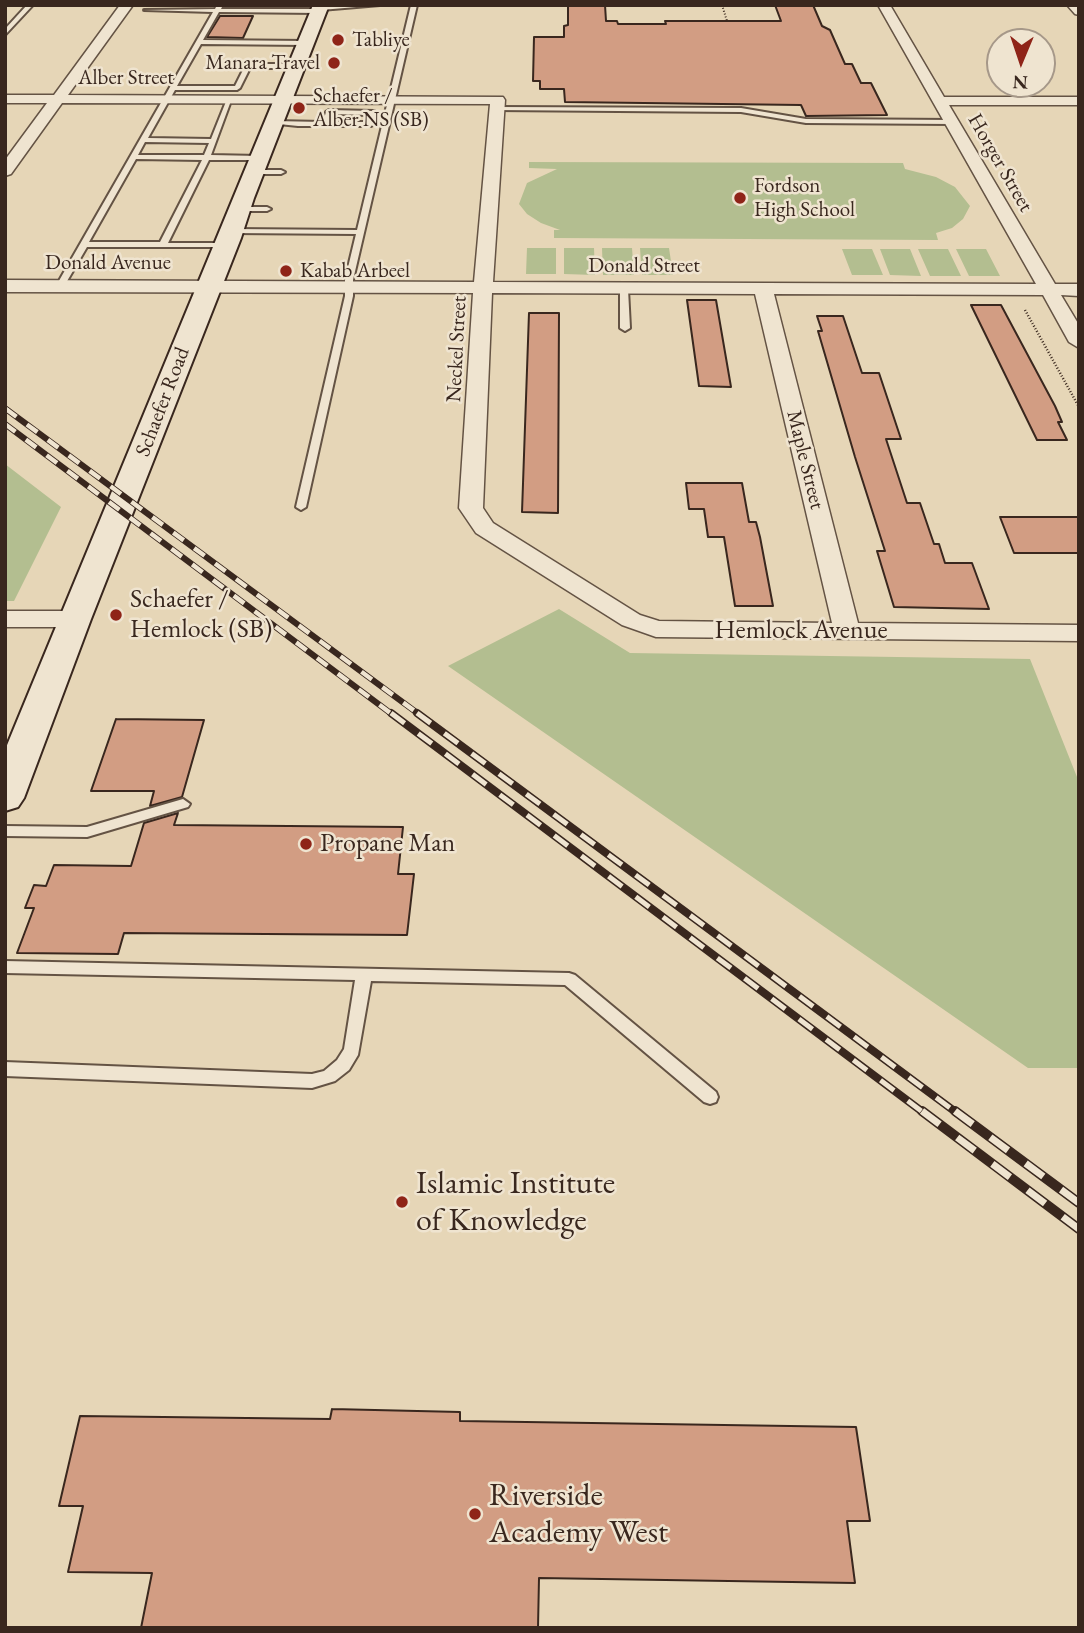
<!DOCTYPE html>
<html>
<head>
<meta charset="utf-8">
<style>
	body { margin:0 }
	#map { position:relative; width:1084px; height:1633px; overflow:hidden; background:#e6d6b7; font-family:"EB Garamond",serif }
	canvas { display:block }
	.frame { position:absolute; inset:0; border:7px solid #39271e; pointer-events:none }
	.north { position:absolute; left:986px; top:28px; width:70px; height:70px; box-sizing:border-box; background:#efe4d0; border:2px solid #a69889; border-radius:50%; rotate:182deg; font-size:19px; font-weight:700; line-height:28px; text-align:center; color:#39271e }
	.north::after { content:''; display:block; margin:auto; width:24px; height:32px; background:#8f2418; clip-path:polygon(50% 0,100% 100%,50% 72%,0 100%) }
</style>
</head>
<body>
<div id="map">
<canvas width="1084" height="1633"></canvas>
<div class="frame"></div>
<div class="north">N</div>
</div>
<script>
const ctx = document.querySelector('canvas').getContext('2d');
ctx.lineJoin = 'round';
function paint(path, color) { ctx.fillStyle = color; ctx.fill(path, 'evenodd'); }
const shape = rows => new Path2D(rows.map(r => 'M' + r).join(''));
function trace(path, color, width, dash) { ctx.strokeStyle = color; ctx.lineWidth = width; ctx.lineCap = dash ? 'butt' : 'round'; ctx.setLineDash(dash || []); ctx.stroke(path); }
function write(font, color, halo, rows, align = 'center') {
  ctx.font = font + ' "EB Garamond",serif'; ctx.lineWidth = 5; ctx.setLineDash([]); ctx.textBaseline = 'middle'; ctx.strokeStyle = halo; ctx.fillStyle = color; for (const [text, x, y, turn = 0] of rows) {
    ctx.save(); ctx.translate(x, y); ctx.rotate((+turn || 0) * Math.PI / 180); ctx.textAlign = isNaN(turn) ? turn : align; if (halo) ctx.strokeText(text, 0, 0); ctx.fillText(text, 0, 0); ctx.restore();
  }
}
paint(shape([
	[529,162,903,163,905,169,936,177,955,187,970,206,963,219,952,228,936,233,938,240,554,238,554,230,560,230,541,223,527,214,519,204,527,183,557,169,529,168],
	[527,248,556,248,556,274,526,274],
	[564,248,594,248,595,275,564,274],
	[602,248,632,248,634,275,603,275],
	[640,248,669,248,673,275,642,275],
	[842,249,872,249,883,275,852,275],
	[880,249,910,249,921,276,890,275],
	[918,249,948,249,961,276,930,276],
	[956,249,986,249,1000,276,969,276],
	[5,464,61,507,14,601,5,601],
	[559,609,630,653,1030,659,1079,782,1079,1068,1028,1068,448,666]
]), '#b3be90');
const building = shape([
	[568,5,605,5,606,21,617,21,618,24,666,24,665,21,781,21,775,5,813,5,822,26,830,30,845,64,852,64,861,83,871,83,887,115,806,116,801,105,565,102,564,89,540,89,540,81,533,81,534,37,564,37,564,26,568,25,568,5],
	[220,16,253,16,243,38,207,37,220,16],
	[687,300,716,300,731,387,699,386,687,300],
	[971,305,1001,305,1055,406,1062,422,1058,422,1067,440,1037,440,971,305],
	[529,313,559,313,558,513,522,512,529,313],
	[817,316,843,316,862,373,879,373,901,439,886,439,907,503,920,503,934,544,939,544,945,563,972,563,989,609,894,607,877,551,885,551,855,457,818,331,822,331,817,316],
	[686,483,742,483,749,522,756,522,760,537,773,606,735,606,724,537,708,537,704,509,689,509,686,483],
	[1000,517,1079,517,1079,553,1014,553,1000,517],
	[116,719,204,720,182,797,150,806,154,791,91,791,116,719],
	[178,813,174,825,403,827,398,874,414,874,407,935,124,933,118,954,17,953,34,908,25,908,34,885,46,886,54,865,131,866,144,823,178,813],
	[332,1409,460,1412,460,1421,856,1427,870,1521,847,1521,855,1583,539,1578,538,1628,141,1628,152,1573,68,1572,83,1506,59,1506,80,1416,330,1419,332,1409]
]);
paint(building, '#d29d83');
trace(building, '#39271e', 2);
const lane = shape([
	[27,5,33,5,5,35,5,29,27,5],
	[217,5,223,5,221,9,318,9,320,6,380,5,321,10,319,13,219,12,203,40,306,41,309,43,306,45,201,44,177,86,235,86,245,66,248,64,297,64,300,66,297,68,250,68,240,88,237,90,175,90,148,138,211,139,227,99,232,98,211,155,259,156,263,158,259,160,209,160,168,243,227,243,231,245,227,247,87,247,63,288,57,288,56,286,213,12,144,10,215,9,217,5],
	[145,142,209,143,204,155,138,155,145,142],
	[136,159,202,160,160,242,89,242,136,159],
	[411,5,417,5,353,280,353,296,306,507,301,510,296,507,345,296,345,280,356,234,232,233,228,231,232,229,357,230,411,5],
	[497,107,741,108,806,119,953,120,957,122,953,124,806,123,741,112,495,110,497,107],
	[329,110,374,111,377,113,375,124,371,126,298,126,269,123,273,121,323,122,326,112,329,110],
	[332,114,370,115,368,122,330,122,332,114],
	[254,170,281,170,285,172,281,174,251,174,250,172,254,170],
	[239,207,267,207,271,209,267,211,236,211,236,207,239,207],
	[624,286,628,289,630,328,625,331,620,328,620,289,624,286],
	[183,799,190,804,188,807,87,837,5,836,5,826,87,827,183,799],
	[5,961,569,973,575,975,716,1092,718,1097,716,1102,710,1104,704,1102,565,985,371,981,358,1055,349,1070,335,1081,312,1088,5,1076,5,1062,312,1074,324,1071,337,1060,344,1049,355,980,5,973,5,961]
]);
const street = shape([
	[120,5,133,5,68,95,503,97,505,100,493,282,1036,284,878,5,890,5,944,97,1079,97,1079,105,949,105,1055,284,1079,284,1079,296,1061,295,1079,325,1079,348,1069,342,1043,295,774,294,858,623,1079,625,1079,641,656,637,622,625,476,533,459,508,473,293,5,292,5,280,474,282,490,104,62,103,11,174,5,176,5,160,47,103,5,103,5,95,54,95,120,5],
	[492,293,755,294,832,623,659,621,640,615,493,523,483,508,492,293],
	[1067,5,1079,5,1079,15,1075,14,1067,5],
	[5,611,74,611,83,614,87,619,83,624,74,627,5,627,5,611]
]);
const secondary = shape([
	[313,5,329,5,254,198,241,238,91,619,24,798,18,807,5,811,5,750,313,5]
]);
trace(lane, '#645344', 4);
trace(street, '#645344', 3);
trace(secondary, '#39271e', 4);
trace(shape([
	[722,5,727,21]
]), '#39271e', 2, [1, 2]);
trace(shape([
	[1025,310,1079,407]
]), '#39271e', 2.5, [1, 2]);
paint(lane, '#efe4d0');
paint(street, '#efe4d0');
paint(secondary, '#efe4d0');
const railFar3 = shape([
	[5,408,9,411]
]);
const railFar2 = shape([
	[6,409,420,715],
	[5,424,393,715]
]);
const railFar1 = shape([
	[391,713,924,1113],
	[417,713,957,1113]
]);
const rail = shape([
	[922,1111,1079,1229],
	[955,1111,1079,1203]
]);
trace(railFar3, '#39271e', 5);
trace(railFar2, '#39271e', 6);
trace(railFar1, '#39271e', 8);
trace(rail, '#39271e', 10);
trace(railFar3, '#efe4d0', 3.5, [10]);
trace(railFar2, '#efe4d0', 4.5, [13]);
trace(railFar1, '#efe4d0', 5, [17]);
trace(rail, '#efe4d0', 7, [22]);
for (const [x, y, r, color] of [
	[338,40,7,"#8f2418"],
	[334,63,7,"#8f2418"],
	[299,108,7,"#8f2418"],
	[740,198,7,"#8f2418"],
	[286,271,7,"#8f2418"],
	[116,615,7,"#8f2418"],
	[306,844,7,"#8f2418"],
	[402,1202,7,"#8f2418"],
	[475,1514,7,"#8f2418"]
]) { const dot = new Path2D(); dot.arc(x, y, r, 0, 2 * Math.PI); ctx.fillStyle = color; ctx.fill(dot); trace(dot, '#efe4d0', 2.5); }
write('21px', '#39271e', '#efe4d0', [
	["Tabliye",352,40],
	["Manara Travel",320,63,"right"],
	["Schaefer /",313,96],
	["Alber NS (SB)",313,120],
	["Fordson",754,186],
	["High School",754,210],
	["Kabab Arbeel",300,271]
], 'left');
write('21px', '#39271e', '#efe4d0', [
	["Alber Street",126,78],
	["Horger Street",1000,163,60],
	["Donald Avenue",108,263],
	["Donald Street",644,266],
	["Neckel Street",457,349,-87],
	["Schaefer Road",163,402,-69],
	["Maple Street",805,460,76]
]);
write('26px', '#39271e', '#efe4d0', [
	["Schaefer /",130,600],
	["Hemlock (SB)",130,630],
	["Propane Man",320,844]
], 'left');
write('26px', '#39271e', '#efe4d0', [
	["Hemlock Avenue",801,631]
]);
write('32px', '#39271e', '#efe4d0', [
	["Islamic Institute",416,1184],
	["of Knowledge",416,1221],
	["Riverside",489,1496],
	["Academy West",489,1533]
], 'left');
</script>
</body>
</html>
